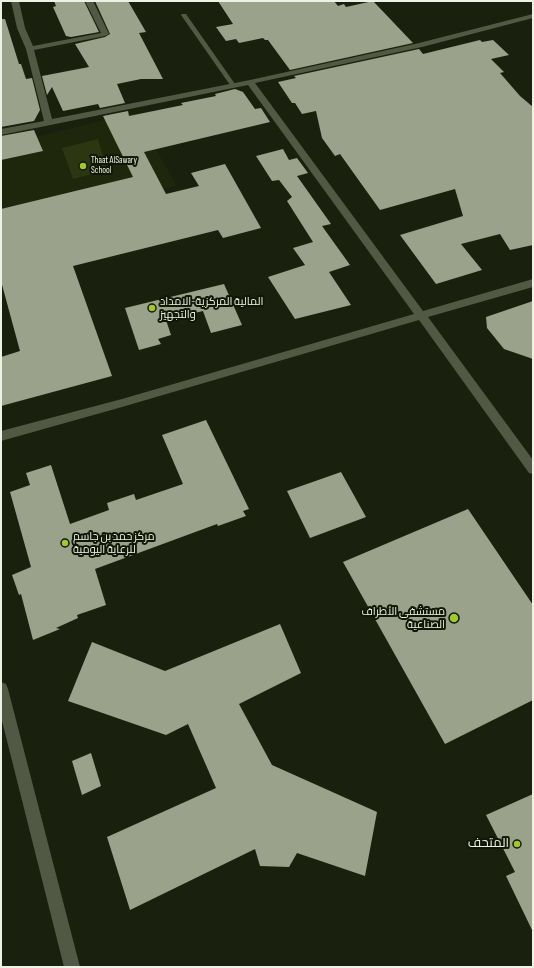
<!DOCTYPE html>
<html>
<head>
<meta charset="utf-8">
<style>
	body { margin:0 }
	#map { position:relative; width:534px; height:968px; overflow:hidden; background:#1a200e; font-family:"Sofia Sans Condensed",sans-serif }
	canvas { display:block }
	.frame { position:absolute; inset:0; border:2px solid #eef2e6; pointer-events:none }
</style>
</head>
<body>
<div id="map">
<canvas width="534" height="968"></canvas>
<div class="frame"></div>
</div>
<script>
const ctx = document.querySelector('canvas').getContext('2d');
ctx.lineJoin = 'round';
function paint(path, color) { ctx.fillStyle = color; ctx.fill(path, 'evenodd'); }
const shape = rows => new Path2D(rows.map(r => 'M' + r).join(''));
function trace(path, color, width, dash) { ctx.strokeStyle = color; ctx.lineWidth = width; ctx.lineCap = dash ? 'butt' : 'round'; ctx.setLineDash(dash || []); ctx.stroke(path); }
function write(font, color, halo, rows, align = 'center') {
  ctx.font = font + ' "Sofia Sans Condensed",Cairo,sans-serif'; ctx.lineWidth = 4; ctx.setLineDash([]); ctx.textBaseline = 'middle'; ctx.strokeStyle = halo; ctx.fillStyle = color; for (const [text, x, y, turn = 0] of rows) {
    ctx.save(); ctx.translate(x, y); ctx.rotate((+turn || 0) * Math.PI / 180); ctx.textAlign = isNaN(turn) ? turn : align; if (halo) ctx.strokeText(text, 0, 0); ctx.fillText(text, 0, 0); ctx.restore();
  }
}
paint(shape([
	[135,113,177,186,1,227,1,145]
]), '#1e260c');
paint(shape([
	[98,139,107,170,73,179,62,148]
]), '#2c3712');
paint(shape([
	[54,1,84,1,99,32,71,37,66,36,53,7,56,6],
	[95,1,128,1,146,32,139,33,163,79,141,79,117,84,125,103,100,108,98,104,63,111,52,87,47,95,42,76,89,67,75,44,105,37,110,34],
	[218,1,334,1,338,6,344,4,346,7,373,1,413,43,290,70,268,40,265,40,263,38,239,43,236,39,226,41,216,27,233,24],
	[1,19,5,19,19,64,21,64,26,79,32,78,40,110,34,121,1,127],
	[480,40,482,42,493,40,509,55,491,59,504,72,500,73,520,96,533,107,533,245,510,250,500,234,461,244,482,270,436,284,400,235,463,216,455,189,380,210,340,154,335,156,322,138,316,111,302,114,295,103,292,103,278,82,296,78,294,76,419,49,423,54],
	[235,89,243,92,255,109,261,108,270,122,144,152,166,194,199,186,191,173,225,164,261,228,223,238,218,230,73,266,112,376,1,406,1,357,20,351,1,281,1,209,133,177,103,116,128,111,129,116,183,105,181,103,216,96,215,94],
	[34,130,43,151,1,160,1,136],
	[283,149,289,160,297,158,308,173,297,176,331,224,322,226,350,265,329,272,351,305,295,319,268,277,305,265,293,248,313,242,287,201,292,197,279,180,272,181,256,156],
	[224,284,242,325,211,333,203,311,166,320,171,335,158,339,161,344,139,350,125,308],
	[533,301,533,359,504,349,487,328,486,317],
	[206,420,249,509,243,511,246,516,218,526,217,524,95,569,106,605,77,615,78,618,56,628,60,629,33,640,21,594,19,595,12,575,31,567,10,492,30,485,26,473,51,465,70,524,109,510,107,503,134,494,136,500,183,484,162,435],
	[341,472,366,517,310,538,287,491],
	[468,509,533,605,533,700,445,744,343,562],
	[280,624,301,673,239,704,272,765,377,812,365,876,297,853,289,867,260,866,255,849,130,910,107,837,216,788,188,724,166,735,68,701,92,642,165,671],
	[91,753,101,786,82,795,72,761],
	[533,794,533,932,506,876,515,872,486,815]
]), '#9aa28b');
paint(shape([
	[182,14,186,14,235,84,234,85,230,85,181,15,182,14]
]), '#515843');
paint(shape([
	[11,1,19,1,25,28,33,46,101,33,85,1,93,1,109,34,105,36,34,50,52,119,250,80,419,43,533,14,533,18,422,47,255,83,423,311,533,279,533,287,428,317,533,460,533,474,529,473,419,320,122,407,1,441,1,431,122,399,414,314,248,85,1,135,1,129,44,121,26,49,17,28,11,1],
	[1,682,6,684,8,689,80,967,64,967,1,717,1,682]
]), '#515843');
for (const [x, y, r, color] of [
	[83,166,4,"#a2c928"],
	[152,308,4,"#a2c928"],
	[65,543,4,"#a2c928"],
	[454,618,5,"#a2c928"],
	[517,844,4,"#a2c928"]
]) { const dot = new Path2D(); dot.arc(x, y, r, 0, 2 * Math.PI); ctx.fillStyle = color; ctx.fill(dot); trace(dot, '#111705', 1.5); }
write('9px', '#eef2e6', '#111705', [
	["Thaat AlSawary",91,161],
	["School",91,171]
], 'left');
write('11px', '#eef2e6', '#111705', [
	["المالية المركزية-الامداد",160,302],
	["والتجهيز",160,315],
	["مركز حمد بن جاسم",73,537],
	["للرعاية اليومية",73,550],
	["مستشفى الأطراف",445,612,"right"],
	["الصناعية",445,625,"right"]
], 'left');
write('13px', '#eef2e6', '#111705', [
	["المتحف",509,844]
], 'right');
</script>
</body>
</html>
